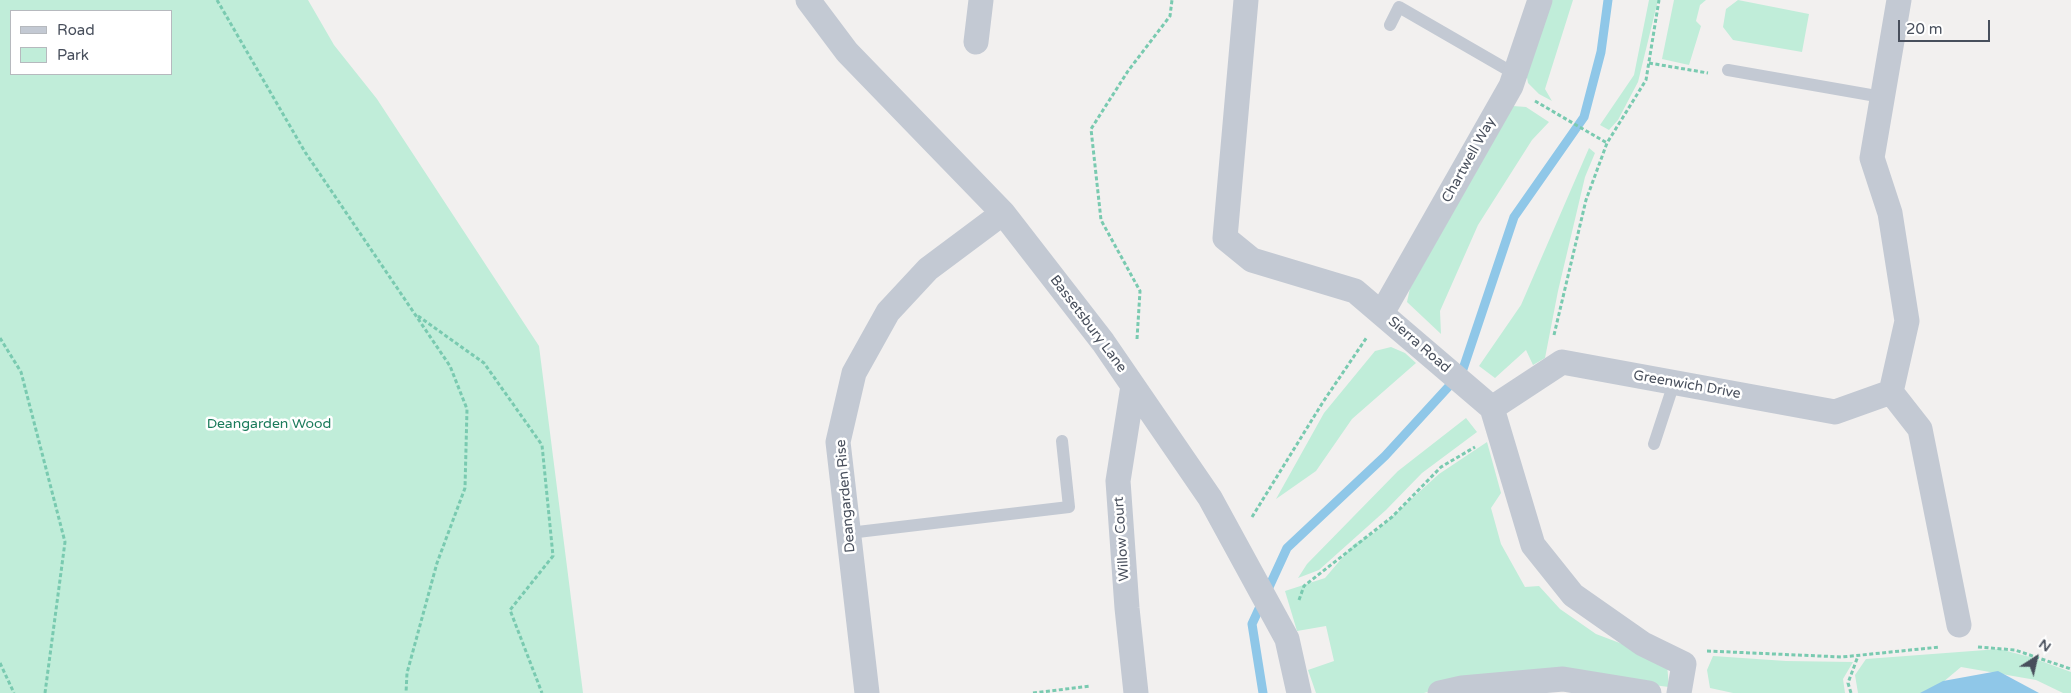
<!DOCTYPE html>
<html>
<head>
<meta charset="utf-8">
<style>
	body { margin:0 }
	#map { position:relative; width:2071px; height:693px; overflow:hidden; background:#f2f0ef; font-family:"Varela Round",sans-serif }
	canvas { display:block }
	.legend { position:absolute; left:10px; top:10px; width:162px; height:65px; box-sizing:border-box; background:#fff; border:1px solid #b6b9be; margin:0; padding:6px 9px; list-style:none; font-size:15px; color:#484f5c }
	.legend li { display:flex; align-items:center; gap:10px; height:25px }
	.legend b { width:25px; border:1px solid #b6b9be }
	.north { position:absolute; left:2011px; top:633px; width:50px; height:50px; -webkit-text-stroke:4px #fff; paint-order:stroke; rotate:35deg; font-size:14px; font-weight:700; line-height:20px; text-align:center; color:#484f5c }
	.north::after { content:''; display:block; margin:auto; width:18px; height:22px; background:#484f5c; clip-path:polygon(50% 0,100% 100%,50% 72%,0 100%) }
	.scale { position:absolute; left:1898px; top:20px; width:92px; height:22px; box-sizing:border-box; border:2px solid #484f5c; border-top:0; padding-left:6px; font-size:15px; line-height:18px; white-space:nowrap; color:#484f5c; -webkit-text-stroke:4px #fff; paint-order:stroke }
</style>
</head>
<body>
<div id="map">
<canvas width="2071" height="693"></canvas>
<ul class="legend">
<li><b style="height:6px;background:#c3c9d3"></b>Road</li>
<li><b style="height:14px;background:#c0edd9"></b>Park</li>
</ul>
<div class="north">N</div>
<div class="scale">20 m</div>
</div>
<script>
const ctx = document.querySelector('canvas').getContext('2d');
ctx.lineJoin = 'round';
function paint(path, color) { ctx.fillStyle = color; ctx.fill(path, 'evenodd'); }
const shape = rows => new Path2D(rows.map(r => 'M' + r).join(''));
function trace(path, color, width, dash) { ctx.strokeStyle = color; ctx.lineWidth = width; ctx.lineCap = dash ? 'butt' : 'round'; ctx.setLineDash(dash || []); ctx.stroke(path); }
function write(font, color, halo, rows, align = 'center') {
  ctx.font = font + ' "Varela Round",sans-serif'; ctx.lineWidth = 5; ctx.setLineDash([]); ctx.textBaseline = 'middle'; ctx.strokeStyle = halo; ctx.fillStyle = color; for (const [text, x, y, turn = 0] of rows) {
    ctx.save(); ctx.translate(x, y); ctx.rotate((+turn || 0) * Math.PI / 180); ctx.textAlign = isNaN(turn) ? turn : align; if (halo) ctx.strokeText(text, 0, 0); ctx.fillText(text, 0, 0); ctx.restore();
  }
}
paint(shape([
	[0,0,308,0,334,45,377,99,539,346,583,693,0,693],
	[11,11,171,11,171,74,11,74],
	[1550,0,1573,0,1545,89,1552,101,1539,94,1528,83,1526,72],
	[1649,0,1658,0,1638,82,1618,120,1609,130,1600,125,1634,75],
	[1674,0,1706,0,1700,5,1696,21,1701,26,1689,65,1662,59],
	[1738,0,1809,14,1802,52,1733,40,1723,27,1726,9],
	[1513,106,1526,107,1549,122,1532,140,1478,225,1440,311,1441,334,1407,302,1410,288],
	[1589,148,1595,153,1585,177,1558,291,1545,358,1533,365,1526,350,1495,378,1479,366,1521,305],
	[1391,347,1405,353,1416,363,1352,419,1316,471,1276,499,1324,413,1375,351],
	[1466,418,1477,432,1422,473,1386,510,1319,570,1298,578,1307,564,1398,471],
	[1487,442,1501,493,1491,508,1501,544,1525,587,1539,586,1560,609,1596,634,1633,648,1667,664,1669,687,1637,683,1454,685,1424,693,1316,693,1308,670,1334,661,1326,626,1297,631,1285,591,1325,578,1354,544,1374,533,1439,474],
	[1999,649,2030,657,2071,672,2071,693,2063,693,2036,680,1961,667,1930,693,1858,693,1855,675,1866,659],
	[1713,656,1786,661,1853,662,1843,679,1845,693,1733,693,1710,688,1707,670]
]), '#c0edd9');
paint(shape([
	[1998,671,2039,693,1920,693,1943,681]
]), '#8fc7e8');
trace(shape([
	[1263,693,1252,624,1287,548,1385,456,1462,372,1514,217,1584,117,1601,52,1608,0]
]), '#8fc7e8', 9);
trace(shape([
	[217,0,305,152,450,366,467,409,465,488,437,563,407,673,406,693],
	[1649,63,1708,73],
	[1535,101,1607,143],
	[418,316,484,363,542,445,553,556,510,610,542,693],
	[1554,335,1586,200,1607,143,1646,80,1659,0],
	[0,338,21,372,65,542,45,693],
	[1137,339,1140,291,1101,220,1091,129,1128,71,1170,16,1172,0],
	[1252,517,1323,402,1367,337],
	[1299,600,1304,586,1392,517,1441,467,1475,447],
	[1978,647,2015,650,2071,669],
	[1707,651,1842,657,1940,647],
	[0,663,14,693],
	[1033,693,1091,686],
	[1851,693,1848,683,1858,656]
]), '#79cab0', 3, [4, 2.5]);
trace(shape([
	[1390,25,1399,7,1515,74],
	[1728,70,1882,97],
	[1654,444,1674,383],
	[849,533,1069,507,1062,441]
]), '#c3c9d3', 12);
trace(shape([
	[808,0,847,52,1003,213,1103,342,1210,498,1287,639,1299,693],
	[1246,0,1225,238,1252,260,1355,291,1492,408,1533,545,1573,595,1643,644,1684,664,1679,693],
	[976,42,981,0],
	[1382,313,1511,86,1540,0],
	[1133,386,1118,481,1127,608,1136,693],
	[1891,392,1920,429,1959,625],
	[1492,408,1562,362,1835,412,1891,392,1907,321,1890,213,1872,158,1899,0],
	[867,693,838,442,854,373,888,312,928,269,1003,213],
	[1440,693,1462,688,1563,679,1649,693]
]), '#c3c9d3', 25);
write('14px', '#484f5c', '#fff', [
	["Chartwell Way",1469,160,-61],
	["Bassetsbury Lane",1088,324,53],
	["Sierra Road",1419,345,41],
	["Greenwich Drive",1687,385,10],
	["Deangarden Rise",846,496,-95],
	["Willow Court",1122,539,-94]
]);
write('14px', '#1b7b5b', '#fff', [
	["Deangarden Wood",269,424]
]);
</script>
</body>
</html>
